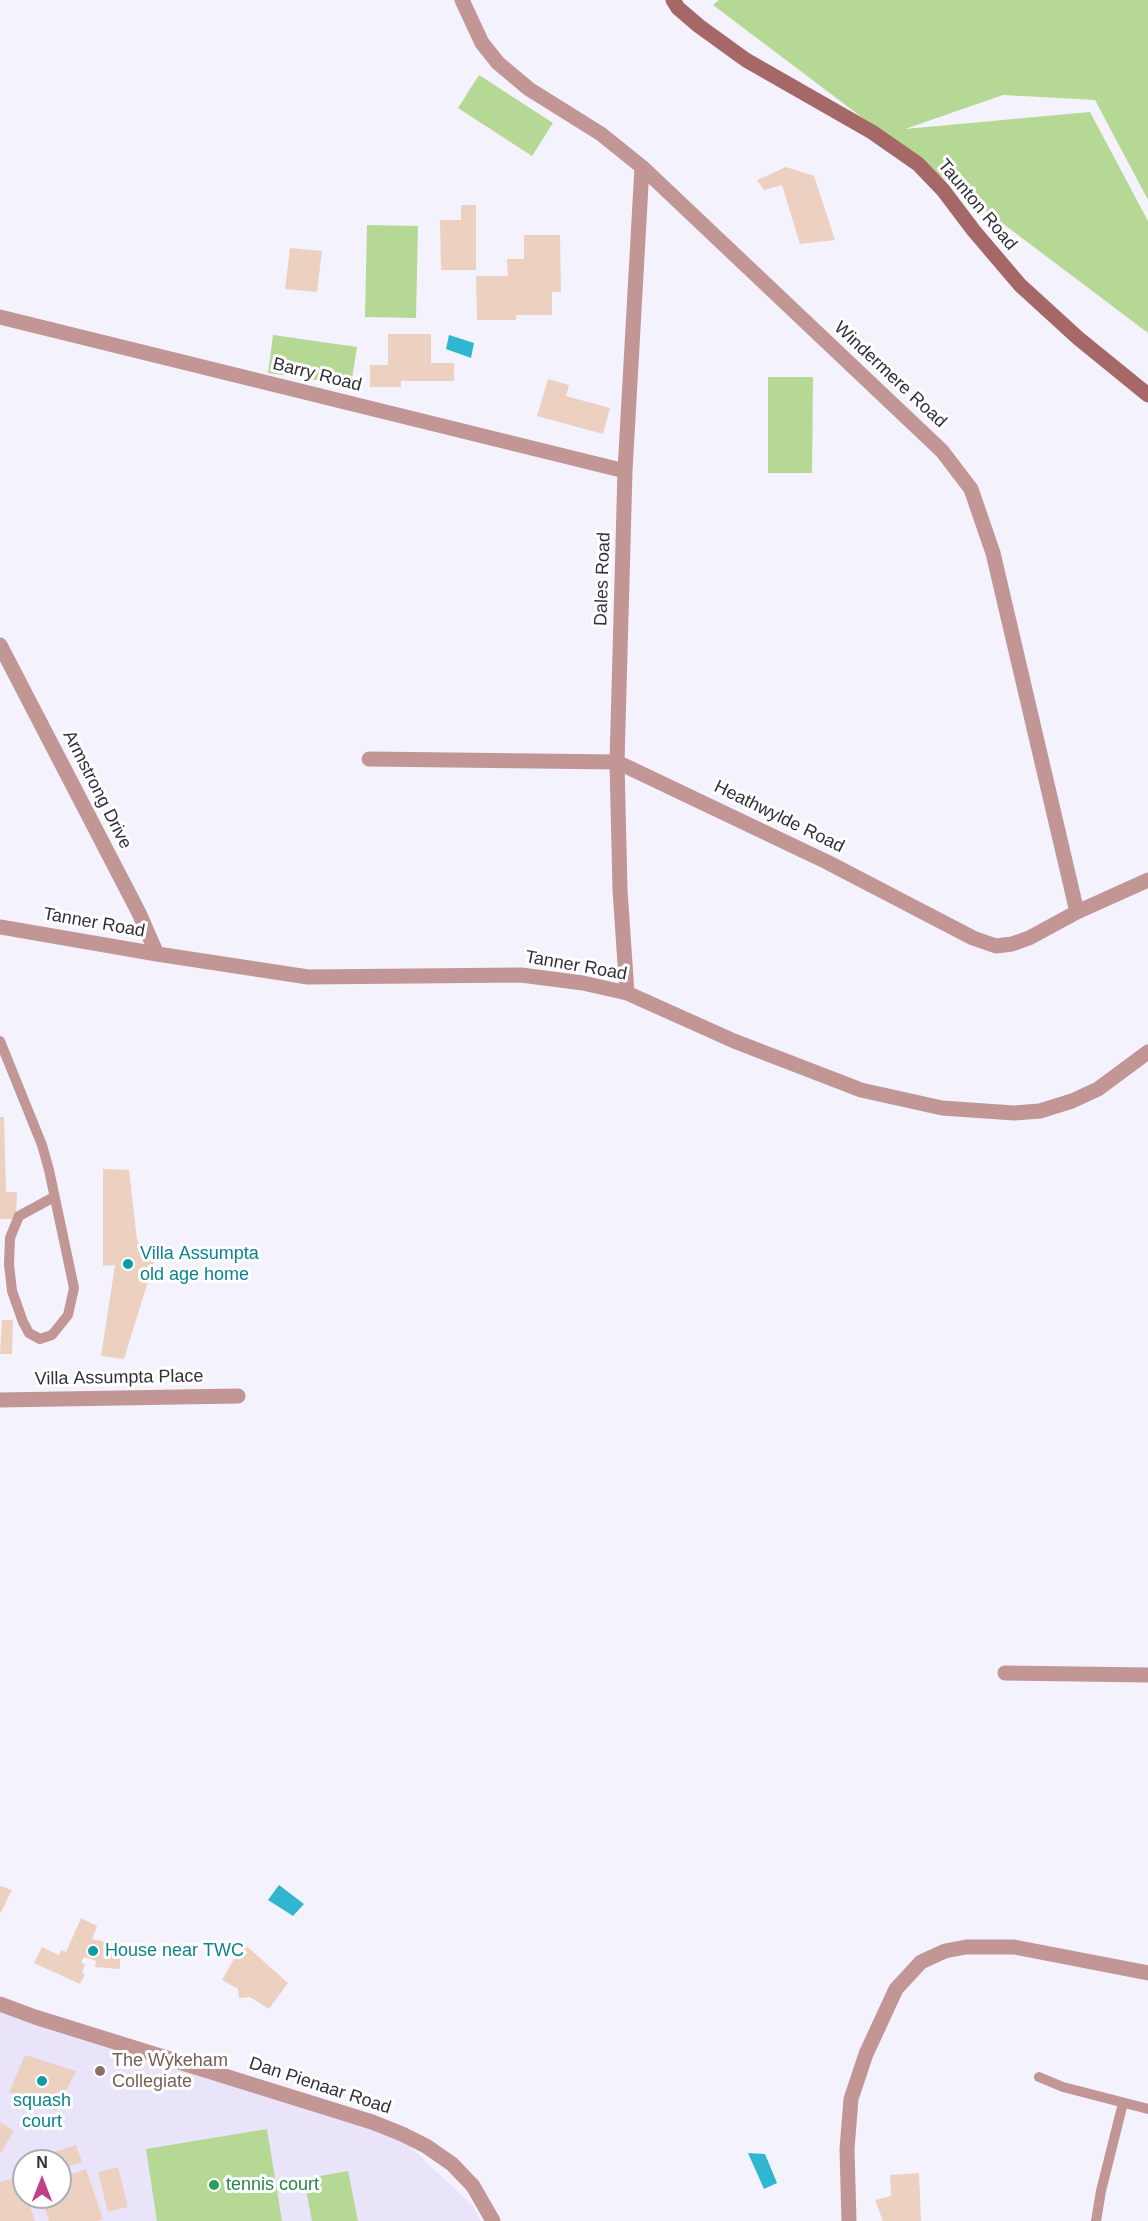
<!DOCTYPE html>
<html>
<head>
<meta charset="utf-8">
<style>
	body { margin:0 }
	#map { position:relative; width:1148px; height:2221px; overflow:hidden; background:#f4f2fd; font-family:Arial,sans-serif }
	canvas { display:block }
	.north { position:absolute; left:12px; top:2149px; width:60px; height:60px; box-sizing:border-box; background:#fff; border:2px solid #adacb1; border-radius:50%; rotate:0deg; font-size:16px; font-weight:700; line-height:24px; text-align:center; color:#33303b }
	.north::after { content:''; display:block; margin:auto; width:21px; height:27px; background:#c03f89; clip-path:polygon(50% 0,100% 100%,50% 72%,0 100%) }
</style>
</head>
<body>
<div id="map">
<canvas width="1148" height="2221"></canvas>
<div class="north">N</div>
</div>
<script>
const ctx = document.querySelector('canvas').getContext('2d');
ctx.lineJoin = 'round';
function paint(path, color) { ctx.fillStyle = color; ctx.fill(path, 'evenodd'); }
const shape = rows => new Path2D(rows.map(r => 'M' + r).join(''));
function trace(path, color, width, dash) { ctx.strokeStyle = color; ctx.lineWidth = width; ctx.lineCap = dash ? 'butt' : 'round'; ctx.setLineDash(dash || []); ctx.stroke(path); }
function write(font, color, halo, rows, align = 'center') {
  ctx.font = font + ' Arial,sans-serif'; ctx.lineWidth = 6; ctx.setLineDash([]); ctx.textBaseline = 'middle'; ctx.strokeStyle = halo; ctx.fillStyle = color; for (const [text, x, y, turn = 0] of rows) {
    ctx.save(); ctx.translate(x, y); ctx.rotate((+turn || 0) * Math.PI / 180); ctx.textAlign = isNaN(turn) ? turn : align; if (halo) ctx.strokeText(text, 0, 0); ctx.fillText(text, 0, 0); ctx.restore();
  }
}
paint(shape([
	[0,2004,401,2138,473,2206,481,2221,0,2221],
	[24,2161,60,2161,60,2197,24,2197]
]), '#e9e4fa');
paint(shape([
	[719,0,1148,0,1148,200,1095,100,1003,95,905,129,1090,112,1148,221,1148,333,713,5],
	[479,75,553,123,532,156,458,108],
	[367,225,418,226,416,318,365,317],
	[273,335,357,347,351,385,268,373],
	[768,377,813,377,812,473,768,473],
	[267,2129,282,2221,157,2221,146,2149],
	[348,2171,358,2221,312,2221,304,2179]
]), '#b5d894');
paint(shape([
	[449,335,474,343,471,358,446,349],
	[279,1885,304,1904,293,1916,268,1900],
	[748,2153,765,2154,777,2183,764,2189]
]), '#31b6d1');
paint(shape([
	[786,167,814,176,835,240,800,244,782,185,764,190,757,180],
	[461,205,476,205,476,270,441,270,440,220,461,220],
	[524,235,560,235,561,292,552,292,552,315,516,315,516,320,477,320,476,276,508,276,507,259,524,259],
	[290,248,322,251,317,292,285,289],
	[388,334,431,334,431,363,454,363,454,381,401,381,401,387,370,387,370,365,388,365],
	[548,379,569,385,566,396,610,408,603,434,537,416],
	[0,1117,4,1117,6,1192,17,1192,16,1219,0,1219],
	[103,1169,129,1170,137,1240,154,1262,124,1359,101,1356,115,1265,103,1266],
	[2,1320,13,1320,12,1354,0,1354],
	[0,1886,12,1890,0,1914],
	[81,1918,97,1926,92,1939,120,1945,120,1969,95,1967,96,1961,84,1957,81,1963,85,1964,82,1973,85,1974,80,1984,34,1963,42,1947,59,1955,61,1950,66,1952],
	[243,1943,288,1983,269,2009,250,1997,239,1998,238,1989,222,1980],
	[25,2055,76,2071,56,2111,9,2092],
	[0,2122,14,2131,0,2154],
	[76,2145,82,2162,60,2169,60,2161,34,2161,33,2159],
	[118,2167,128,2207,108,2212,98,2172],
	[86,2169,103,2219,97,2221,49,2221,41,2197,60,2197,60,2178],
	[919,2173,921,2221,883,2221,875,2200,891,2196,890,2175],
	[21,2176,24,2186,24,2197,27,2197,35,2221,0,2221,0,2182]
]), '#ecd1c0');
trace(shape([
	[0,1041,42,1145,49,1170,74,1288,68,1315,52,1335,40,1339,29,1333,23,1322,12,1291,9,1264,10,1238,19,1216,54,1197],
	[1039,2077,1063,2087,1148,2109],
	[1096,2221,1101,2191,1123,2103]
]), '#c19694', 10);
trace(shape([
	[462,0,482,43,498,63,529,89,601,134,642,167,942,451,971,489,993,553,1077,912],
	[0,317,625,471],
	[0,645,139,913,157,954],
	[369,759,617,762,827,862,973,938,996,946,1012,944,1029,938,1077,912,1148,880],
	[0,927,157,954,308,977,521,975,583,983,627,993,734,1041,861,1090,942,1108,1014,1113,1040,1111,1072,1101,1098,1089,1148,1052],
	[627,993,620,890,617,762,625,471,642,167],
	[0,1400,238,1396],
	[1005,1673,1148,1675],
	[0,2004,35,2017,372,2122,402,2134,426,2146,452,2164,473,2186,493,2221],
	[849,2221,847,2149,851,2099,866,2054,896,1989,921,1962,945,1951,966,1947,1014,1947,1148,1973]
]), '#c19694', 15);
trace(shape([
	[673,0,678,8,699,26,746,60,872,132,918,164,943,190,974,231,1020,285,1078,338,1148,395]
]), '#a56866', 15);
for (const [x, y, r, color] of [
	[128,1264,6,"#0f9aa8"],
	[93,1951,6,"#0f9aa8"],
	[100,2071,6,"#8d6e63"],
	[42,2081,6,"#0f9aa8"],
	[214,2185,6,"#2e9e5b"]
]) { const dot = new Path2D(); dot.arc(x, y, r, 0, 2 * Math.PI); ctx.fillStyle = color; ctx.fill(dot); trace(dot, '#fff', 2); }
write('18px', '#33303b', '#fff', [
	["Taunton Road",977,205,50],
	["Barry Road",317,375,14],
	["Windermere Road",890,375,43],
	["Dales Road",603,579,-88],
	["Armstrong Drive",97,790,63],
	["Heathwylde Road",779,817,26],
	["Tanner Road",94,923,10],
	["Tanner Road",576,966,10],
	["Villa Assumpta Place",119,1378,-1],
	["Dan Pienaar Road",320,2086,18]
]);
write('18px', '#0d838f', '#fff', [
	["Villa Assumpta",140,1254],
	["old age home",140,1275],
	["House near TWC",105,1951],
	["squash",42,2101,"center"],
	["court",42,2122,"center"]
], 'left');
write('18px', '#785e54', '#fff', [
	["The Wykeham",112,2061],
	["Collegiate",112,2082]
], 'left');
write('18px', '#27864d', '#fff', [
	["tennis court",226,2185]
], 'left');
</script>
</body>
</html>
